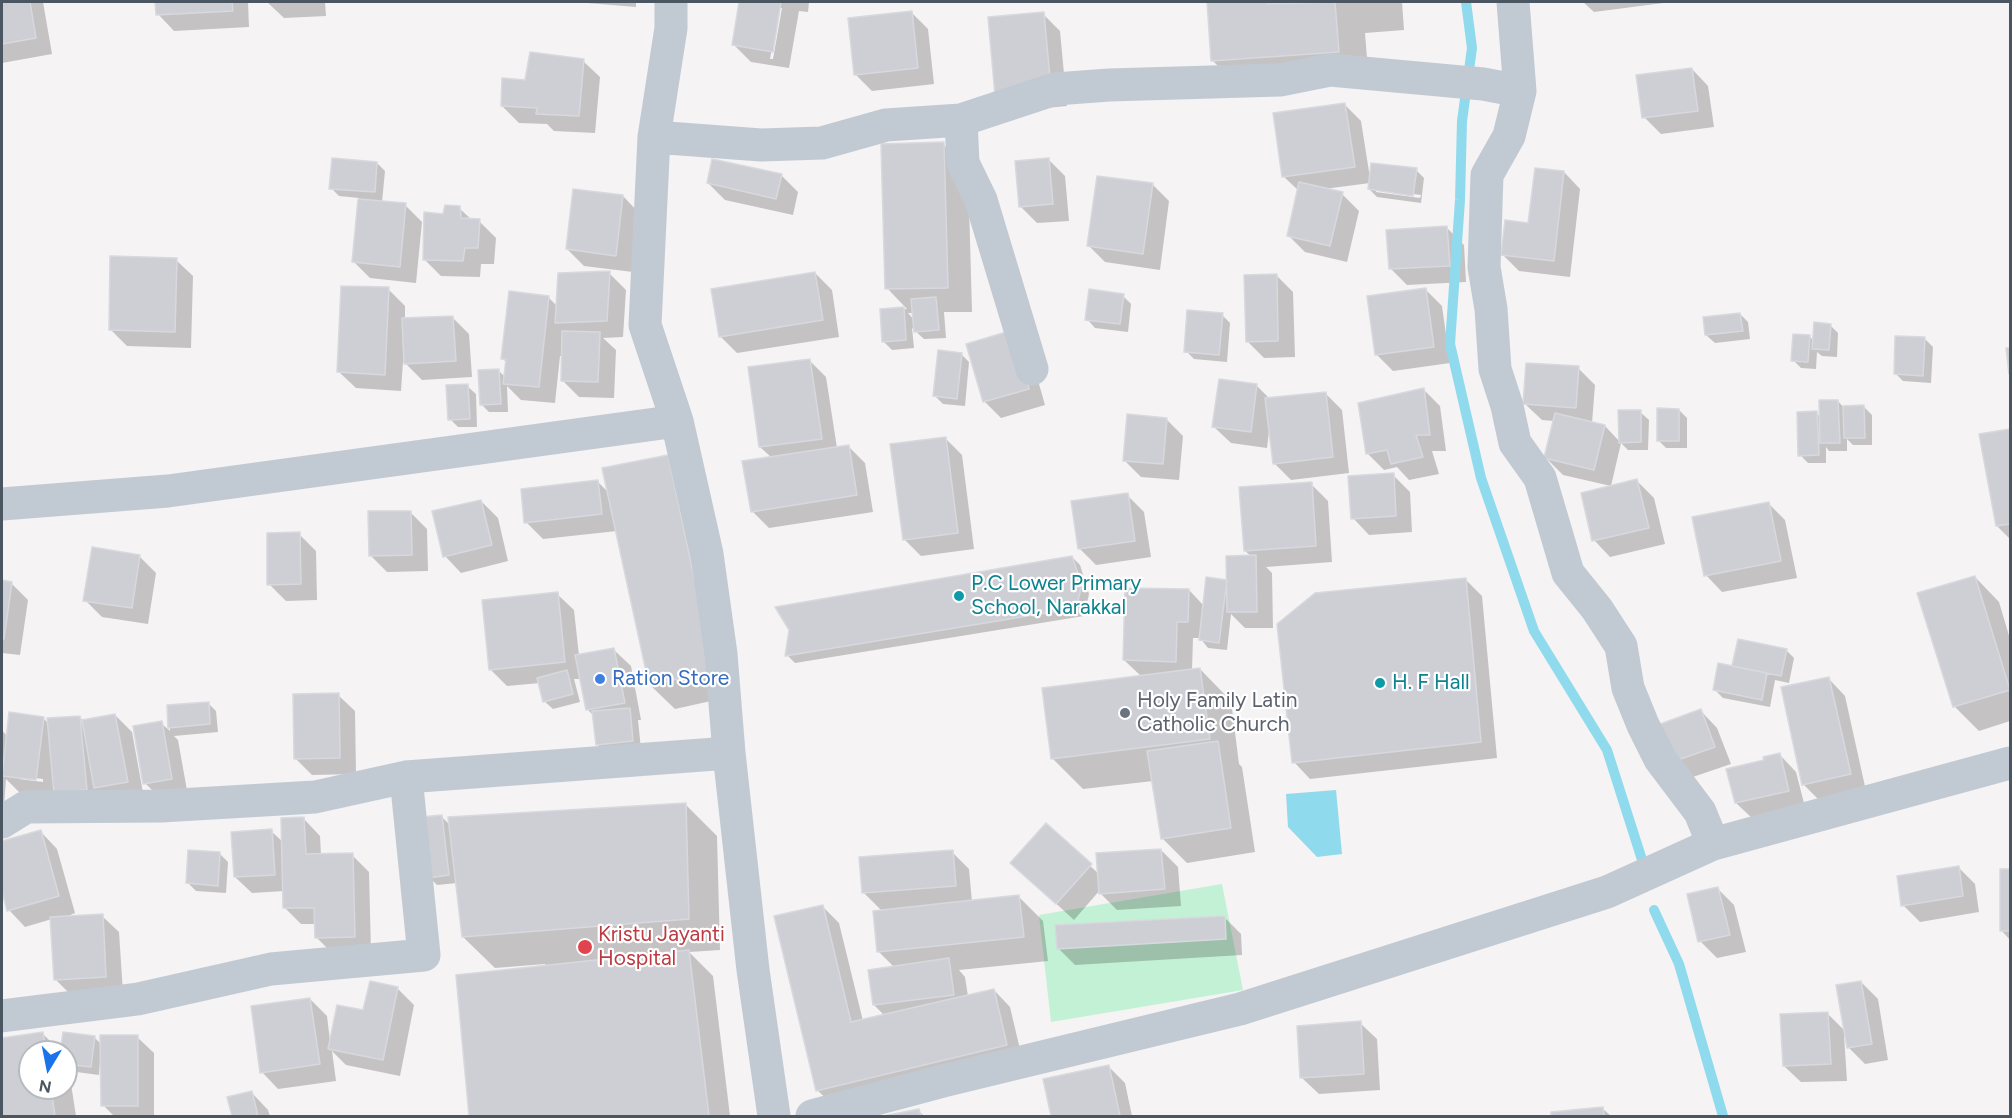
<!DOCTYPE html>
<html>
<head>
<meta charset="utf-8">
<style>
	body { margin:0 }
	#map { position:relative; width:2012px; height:1118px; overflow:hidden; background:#f5f3f3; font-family:Figtree,sans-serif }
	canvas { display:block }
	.frame { position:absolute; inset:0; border:3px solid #4a5661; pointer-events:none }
	.north { position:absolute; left:18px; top:1040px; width:60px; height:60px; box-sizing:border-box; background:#fff; border:2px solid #b7bbc0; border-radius:50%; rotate:190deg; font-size:16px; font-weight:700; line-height:24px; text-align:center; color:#4a5661 }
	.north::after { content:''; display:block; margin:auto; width:21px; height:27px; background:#1a73e8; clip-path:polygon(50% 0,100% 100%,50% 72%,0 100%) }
</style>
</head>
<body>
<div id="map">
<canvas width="2012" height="1118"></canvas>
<div class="frame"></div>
<div class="north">N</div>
</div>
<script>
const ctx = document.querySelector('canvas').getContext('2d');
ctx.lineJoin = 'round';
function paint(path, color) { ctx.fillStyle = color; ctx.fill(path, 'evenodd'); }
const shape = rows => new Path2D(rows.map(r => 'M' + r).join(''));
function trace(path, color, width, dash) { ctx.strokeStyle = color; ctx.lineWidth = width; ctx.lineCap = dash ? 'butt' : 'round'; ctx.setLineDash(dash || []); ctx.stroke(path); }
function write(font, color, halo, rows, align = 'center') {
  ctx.font = font + ' Figtree,sans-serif'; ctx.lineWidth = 4.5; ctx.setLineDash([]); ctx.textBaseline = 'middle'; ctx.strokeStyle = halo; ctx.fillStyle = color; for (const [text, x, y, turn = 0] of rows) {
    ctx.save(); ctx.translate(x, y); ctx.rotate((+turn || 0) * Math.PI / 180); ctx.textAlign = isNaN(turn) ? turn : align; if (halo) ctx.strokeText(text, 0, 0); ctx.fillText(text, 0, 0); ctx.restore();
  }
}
paint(shape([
	[1222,884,1243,990,1051,1022,1039,915]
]), '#c3f1d5');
paint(shape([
	[1336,790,1342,854,1317,857,1288,827,1286,794]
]), '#90daee');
paint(shape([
	[2,2,43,2,52,54,2,63],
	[157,2,248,2,249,27,174,31,158,14],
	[267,2,325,2,326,16,284,18],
	[575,2,636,2,636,7],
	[741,2,809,2,808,12,799,11,789,68,751,62,734,45],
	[779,8,782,8,773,59,770,59],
	[1209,2,1297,2,1297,4,1324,3,1324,2,1402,2,1404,30,1365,33,1369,83,1244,92,1213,61],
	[1583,2,1671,2,1594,12],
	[911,12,928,29,934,84,872,91,855,74],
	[1043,14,1060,31,1067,106,1013,111],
	[583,61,600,77,595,133,554,131,547,124,519,123,502,106,526,81],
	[1692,69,1708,86,1714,127,1661,134,1644,117],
	[1344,104,1361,121,1370,178,1416,170,1424,178,1421,203,1377,197,1369,189,1370,183,1324,189,1342,194,1359,211,1347,262,1305,252,1288,235,1299,191,1283,176],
	[1376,189,1421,195,1420,198,1376,192],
	[943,144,968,169,972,312,944,312,946,338,924,339,912,328,914,348,892,350,884,342,882,310,907,309,887,288],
	[908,313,914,313,914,320],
	[1048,159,1065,176,1069,221,1037,223,1020,206],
	[377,163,385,171,382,202,405,205,422,222,416,283,370,278,353,261,359,198,339,196,331,188],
	[1564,172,1580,189,1570,277,1519,271,1502,254,1530,225],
	[781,175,798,192,793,215,725,200,708,183],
	[1153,185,1169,201,1160,270,1105,262,1089,246],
	[623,196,639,213,633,272,584,266,567,249],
	[459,208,472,220,479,221,496,238,494,264,481,264,480,277,441,276,425,260,444,216],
	[1447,228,1464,245,1466,282,1407,285,1390,268],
	[176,260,193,276,191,348,127,346,111,330],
	[609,273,626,290,623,337,603,338,616,350,614,398,579,397,562,380,563,356,560,356,555,403,521,400,507,386,508,412,489,412,481,404,499,371,505,377,507,363,503,359,548,297,557,306],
	[815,273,832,290,839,337,737,353,720,336],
	[1276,275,1293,292,1295,357,1264,358,1247,341],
	[388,289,405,306,405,320,453,318,469,334,472,377,422,380,403,361,401,391,356,388,339,372],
	[1426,290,1442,306,1450,363,1393,371,1376,354],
	[1123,296,1131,304,1128,332,1095,328,1087,319],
	[1740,314,1748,322,1750,339,1715,343,1706,335],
	[1222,315,1230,323,1227,362,1194,359,1186,351],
	[1830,325,1838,333,1837,357,1822,356,1817,352,1816,369,1801,368,1793,360,1810,337,1814,341],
	[1925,339,1933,347,1931,383,1903,381,1895,373],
	[1029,349,1045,405,1001,418,984,401],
	[961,354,969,362,965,406,943,404,935,396],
	[809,360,826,377,837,448,848,446,865,463,873,512,769,528,752,511,772,458,760,447],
	[1578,368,1595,385,1592,423,1605,426,1620,442,1640,412,1649,420,1648,450,1628,450,1621,443,1611,486,1563,475,1546,458,1554,421,1542,420,1525,404],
	[467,386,476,394,477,427,458,427,450,419],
	[1257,386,1270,399,1325,393,1342,410,1349,473,1291,480,1274,463,1269,431,1267,448,1231,443,1214,427],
	[1423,389,1440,406,1446,451,1432,451,1439,474,1409,480,1397,467,1384,470,1367,453],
	[1838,401,1844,408,1864,407,1872,415,1872,445,1853,445,1847,439,1847,451,1829,451,1826,447,1826,463,1808,463,1800,455,1817,413,1820,417],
	[1679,410,1687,418,1687,448,1666,448,1658,440],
	[1166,419,1183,436,1179,480,1141,477,1124,460],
	[2010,430,2010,539,1997,526,1981,436],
	[946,439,962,455,974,549,921,556,904,539],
	[667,456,738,695,675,709,650,685,617,531,543,539,526,522,598,482,609,493],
	[1393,475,1410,492,1412,532,1369,535,1353,518],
	[1637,481,1654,498,1665,544,1610,557,1594,540],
	[1311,484,1328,501,1332,562,1266,567,1272,573,1273,628,1245,628,1231,614,1227,650,1208,648,1200,638,1193,638,1192,670,1200,669,1231,701,1239,764,1242,767,1255,852,1187,863,1162,838,1153,781,1083,789,1052,758,1142,677,1124,660,1189,590,1204,606,1251,556,1245,551],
	[1127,495,1144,512,1151,557,1096,565,1079,548],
	[481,501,498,518,508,561,461,573,445,556],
	[1768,503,1785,520,1797,578,1722,592,1706,575],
	[410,512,427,529,428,571,387,572,370,555],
	[299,534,316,551,317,600,286,601,269,584],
	[139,556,156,573,148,624,102,617,85,600],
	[1072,557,1080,565,1089,594,1084,616,795,663,787,655],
	[1975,577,1999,602,2010,639,2010,721,1979,731,1954,706],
	[1466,580,1482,596,1497,758,1310,779,1294,762],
	[2,582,11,583,28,600,20,655,2,653],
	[557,594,574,610,579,656,614,650,631,666,641,720,638,720,641,749,605,752,597,744,594,716,588,710,581,679,574,679,580,702,553,709,544,701,540,683,507,686,491,670],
	[1786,650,1794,658,1789,683,1775,680,1770,707,1723,698,1715,690,1733,668],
	[1829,679,1845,696,1866,791,1820,801,1803,784],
	[338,695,355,711,356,774,312,775,295,758],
	[208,703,216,711,218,732,174,736,178,740,188,796,162,800,145,783,161,723,170,731,168,707],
	[1701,711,1717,728,1731,764,1687,779,1657,727],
	[115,715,132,732,144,798,112,804,54,784,52,796,19,792,6,779,2,833,2,730,7,736,43,718,49,724,80,717,83,721],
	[19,776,43,779,43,782,19,779],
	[1780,755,1796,772,1805,807,1753,819,1736,803,1766,761],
	[686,805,717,836,720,950,689,952,713,976,730,1116,470,1116,457,976,545,967,545,964,495,968,463,937,457,883,437,885,429,877,441,816,450,825],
	[304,819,320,836,321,855,352,855,369,872,371,953,333,954,316,937,316,924,301,924,285,908,284,891,252,893,235,877,271,831,283,842],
	[1046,826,1099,874,1161,850,1178,867,1181,906,1117,910,1100,893,1100,890,1074,920,1012,863],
	[41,832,57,849,75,913,63,918,102,916,119,932,123,993,72,996,55,979,52,919,25,927,9,910,2,886,2,843],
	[952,852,969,869,972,902,1019,897,1043,921,1048,961,959,970,965,977,968,996,994,990,1010,1007,1023,1062,834,1106,817,1090,822,906,839,923,863,1021,885,1016,874,1005,895,968,879,952,882,911,863,892],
	[220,854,228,862,226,893,196,891,188,883],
	[1958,867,1975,884,1979,912,1920,922,1903,905],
	[2002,871,2010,871,2010,940,2001,930],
	[1718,889,1734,905,1746,952,1717,958,1700,941],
	[1224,917,1241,934,1242,955,1075,965,1058,948],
	[1861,982,1878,999,1888,1060,1865,1064,1848,1047,1846,1035,1844,1035,1847,1081,1801,1082,1784,1066,1827,1013,1846,1032],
	[397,988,414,1005,400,1076,346,1065,332,1051,336,1081,278,1089,262,1072,310,999,327,1016,330,1041,364,1012],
	[1360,1023,1377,1039,1380,1090,1319,1094,1302,1078],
	[43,1034,61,1052,30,1052,30,1088,66,1088,66,1052,62,1052,94,1037,102,1045,137,1037,154,1053,154,1116,114,1116,103,1105,102,1062,100,1062,99,1075,69,1071,76,1116,2,1116,2,1039],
	[1109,1067,1125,1083,1132,1116,1052,1116,1045,1080],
	[252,1093,268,1110,270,1116,233,1116,229,1098],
	[1603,1109,1611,1116,1553,1116,1553,1113],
	[919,1111,924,1116,892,1116]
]), '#0003');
trace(shape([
	[1466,2,1472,48,1462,121,1460,200,1450,344,1481,478,1534,631,1607,750,1644,866],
	[1654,910,1679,964,1723,1116]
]), '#90daee', 10);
const building = shape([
	[2,2,30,2,36,38,2,44,2,2],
	[155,2,232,2,233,11,156,15,155,2],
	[739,2,781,2,773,52,732,45,739,2],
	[1207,2,1267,2,1267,4,1341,2,1335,2,1339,52,1211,61,1207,2],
	[912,11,918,68,854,75,848,18,912,11],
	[1044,12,1051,90,995,95,988,17,1044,12],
	[530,52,584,59,579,116,536,114,537,108,501,106,502,78,525,80,530,52],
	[1692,68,1698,111,1642,118,1636,75,1692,68],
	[1345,103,1355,167,1282,177,1273,113,1345,103],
	[944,142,948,288,885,289,881,144,944,142],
	[332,158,377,162,375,192,329,189,332,158],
	[1049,158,1053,204,1019,207,1015,161,1049,158],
	[712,159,782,174,776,199,707,183,712,159],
	[1371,163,1417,168,1413,196,1368,189,1371,163],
	[1535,168,1564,171,1554,261,1501,255,1505,220,1528,223,1535,168],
	[1097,176,1153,183,1143,254,1087,246,1097,176],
	[1299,182,1343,192,1330,246,1287,236,1299,182],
	[573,189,623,195,616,256,566,249,573,189],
	[358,199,406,203,400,267,352,262,358,199],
	[445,205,460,206,461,218,480,219,478,248,465,248,463,261,423,260,424,212,443,214,445,205],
	[1447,226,1450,266,1389,269,1386,230,1447,226],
	[110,256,177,258,175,332,109,330,110,256],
	[610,271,607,321,555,323,558,273,610,271],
	[815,272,823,320,719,337,711,289,815,272],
	[1277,274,1278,341,1246,342,1244,275,1277,274],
	[341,286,389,287,385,375,337,372,341,286],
	[1426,288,1434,347,1375,355,1367,296,1426,288],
	[1089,289,1124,294,1120,324,1085,320,1089,289],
	[509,291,549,296,539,387,503,384,506,359,501,359,509,291],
	[936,297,939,330,914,332,911,299,936,297],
	[904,307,906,340,882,342,880,309,904,307],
	[1187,310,1223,313,1219,355,1184,352,1187,310],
	[1740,313,1743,331,1705,335,1703,317,1740,313],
	[453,316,456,361,404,364,402,318,453,316],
	[1814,322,1831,324,1829,350,1812,349,1814,322],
	[1013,330,1029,389,983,402,966,344,1013,330],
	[562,331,600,332,598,382,561,381,562,331],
	[1793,334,1810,335,1808,362,1791,361,1793,334],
	[1895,336,1925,337,1923,376,1894,374,1895,336],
	[2006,348,2010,348,2010,374,2009,374,2006,348],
	[938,350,962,353,957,399,933,396,938,350],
	[810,359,822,439,759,447,748,367,810,359],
	[1526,363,1579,366,1576,408,1523,404,1526,363],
	[499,369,501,404,480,405,478,370,499,369],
	[1219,379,1257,384,1251,432,1212,427,1219,379],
	[468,384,470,419,448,420,446,385,468,384],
	[1424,388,1430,435,1416,435,1423,457,1391,464,1387,450,1366,454,1358,403,1424,388],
	[1326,392,1333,457,1273,464,1265,398,1326,392],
	[1819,400,1838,400,1840,443,1820,443,1819,400],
	[1864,405,1865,438,1844,438,1843,406,1864,405],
	[1657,408,1679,409,1679,441,1657,441,1657,408],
	[1618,410,1641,410,1641,442,1619,443,1618,410],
	[1817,411,1819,455,1798,456,1797,412,1817,411],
	[1555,413,1605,425,1594,470,1544,458,1555,413],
	[1127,414,1167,418,1163,464,1123,461,1127,414],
	[2010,429,2010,524,1996,526,1979,434,2010,429],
	[946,437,958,533,903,540,890,444,946,437],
	[849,445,857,495,751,512,742,461,849,445],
	[668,455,714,671,649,685,602,468,668,455],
	[1394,473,1396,516,1351,519,1348,476,1394,473],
	[1637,479,1649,528,1592,541,1581,493,1637,479],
	[598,480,602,514,524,523,521,489,598,480],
	[1312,482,1316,546,1244,551,1239,487,1312,482],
	[1128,493,1135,541,1078,549,1071,501,1128,493],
	[481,500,492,545,443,557,432,511,481,500],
	[1769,502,1781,561,1704,576,1692,517,1769,502],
	[368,511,411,511,412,555,369,556,368,511],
	[300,532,301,584,267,585,267,533,300,532],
	[92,547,140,555,132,608,83,601,92,547],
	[1256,555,1257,612,1227,612,1226,556,1256,555],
	[1072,556,1082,585,1076,608,785,656,789,630,775,607,1072,556],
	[1975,576,2010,690,1953,707,1917,593,1975,576],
	[1206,577,1227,580,1219,643,1199,640,1206,577],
	[1466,578,1481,742,1292,763,1277,624,1315,593,1466,578],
	[2,580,12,582,4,639,2,639,2,580],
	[1125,588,1189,589,1188,622,1177,622,1176,662,1123,660,1125,588],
	[558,592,565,662,489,670,482,600,558,592],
	[1738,639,1787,649,1781,676,1732,666,1738,639],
	[614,648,625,703,586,710,575,655,614,648],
	[1718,663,1767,673,1762,700,1713,690,1718,663],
	[1200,668,1210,739,1051,759,1042,688,1200,668],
	[567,670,573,694,543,702,537,678,567,670],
	[1829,677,1851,774,1802,785,1781,687,1829,677],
	[339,693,340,758,294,759,293,694,339,693],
	[209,702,210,724,168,728,167,705,209,702],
	[630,708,633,741,596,745,592,711,630,708],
	[1701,709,1715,747,1669,763,1655,726,1701,709],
	[9,712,44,717,36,780,2,776,9,712],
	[115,714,128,782,94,788,82,720,115,714],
	[80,716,87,790,54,793,47,718,80,716],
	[162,721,172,779,143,784,133,726,162,721],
	[1218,741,1231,828,1161,839,1147,751,1218,741],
	[1780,753,1789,791,1735,803,1726,769,1764,760,1763,757,1780,753],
	[686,803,689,919,462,937,448,817,686,803],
	[442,815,449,875,428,878,421,817,442,815],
	[304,817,306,854,353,853,355,937,315,938,314,908,283,908,281,818,304,817],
	[1046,823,1092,864,1056,904,1010,863,1046,823],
	[272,829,275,875,234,877,231,832,272,829],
	[41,830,59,896,7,911,2,891,2,841,41,830],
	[1161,849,1165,889,1099,894,1096,853,1161,849],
	[188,850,220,852,218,886,186,883,188,850],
	[953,850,956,886,862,893,859,857,953,850],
	[1959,866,1963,896,1901,906,1897,876,1959,866],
	[2000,869,2010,869,2010,931,2000,931,2000,869],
	[1718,887,1730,935,1698,942,1687,894,1718,887],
	[1019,895,1024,937,877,952,873,911,1019,895],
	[823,905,851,1022,994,989,1007,1045,816,1091,774,916,823,905],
	[103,914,106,977,54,980,50,917,103,914],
	[1225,916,1226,939,1057,949,1055,925,1225,916],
	[689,950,709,1116,469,1116,456,975,689,950],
	[949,958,954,995,873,1005,868,970,949,958],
	[370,981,398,987,383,1060,328,1049,337,1005,363,1010,370,981],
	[1861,981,1872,1044,1847,1048,1836,985,1861,981],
	[310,998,320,1064,260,1073,251,1006,310,998],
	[1828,1012,1831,1064,1783,1066,1780,1014,1828,1012],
	[1361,1021,1364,1074,1300,1078,1297,1026,1361,1021],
	[43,1032,46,1052,30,1052,30,1088,51,1088,55,1116,2,1116,2,1038,43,1032],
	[63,1032,95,1036,91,1067,66,1064,66,1052,60,1052,63,1032],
	[100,1035,138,1035,138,1106,101,1106,100,1035],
	[1109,1065,1120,1116,1051,1116,1043,1079,1109,1065],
	[252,1091,258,1116,232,1116,227,1097,252,1091],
	[1603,1107,1604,1116,1551,1116,1551,1112,1603,1107],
	[919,1109,921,1116,884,1116,919,1109]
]);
paint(building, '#cdcfd5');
trace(building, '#d7d9de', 1.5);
trace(shape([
	[671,2,671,28,654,137,645,325,677,421,707,554,721,654,729,753,753,970,774,1116],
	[1513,2,1520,91],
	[654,137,761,145,822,143,886,125,961,120],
	[1032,369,981,200,963,163,961,120,1055,89,1109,85,1280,80,1330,70,1483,84,1520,91,1509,136,1487,175,1484,267,1491,309,1495,369,1507,406,1515,443,1540,478,1568,573,1597,609,1621,646,1628,688,1643,725,1660,759,1700,812,1713,844],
	[2,504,168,491,677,421],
	[2,822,26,807,161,806,315,797,406,777],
	[2,1016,138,999,271,969,424,955,406,777,729,753],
	[812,1116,943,1081,1240,1009,1607,892,1713,844,2010,763]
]), '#c1cad2', 33);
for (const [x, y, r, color] of [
	[959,596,6,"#0f9aa8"],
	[600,679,6,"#3f7fe0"],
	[1380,683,6,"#0f9aa8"],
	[1125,713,6,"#6b7280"],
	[585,947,8,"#e0444e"]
]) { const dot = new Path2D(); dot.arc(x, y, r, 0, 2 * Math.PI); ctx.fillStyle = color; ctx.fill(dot); trace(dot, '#fff', 2); }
write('21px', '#0d838f', '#fff', [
	["P.C Lower Primary",971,584],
	["School, Narakkal",971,608],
	["H. F Hall",1392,683]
], 'left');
write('21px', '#366cbe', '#fff', [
	["Ration Store",612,679]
], 'left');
write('21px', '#5b616d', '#fff', [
	["Holy Family Latin",1137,701],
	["Catholic Church",1137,725]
], 'left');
write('21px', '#be3a42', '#fff', [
	["Kristu Jayanti",598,935],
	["Hospital",598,959]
], 'left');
</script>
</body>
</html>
